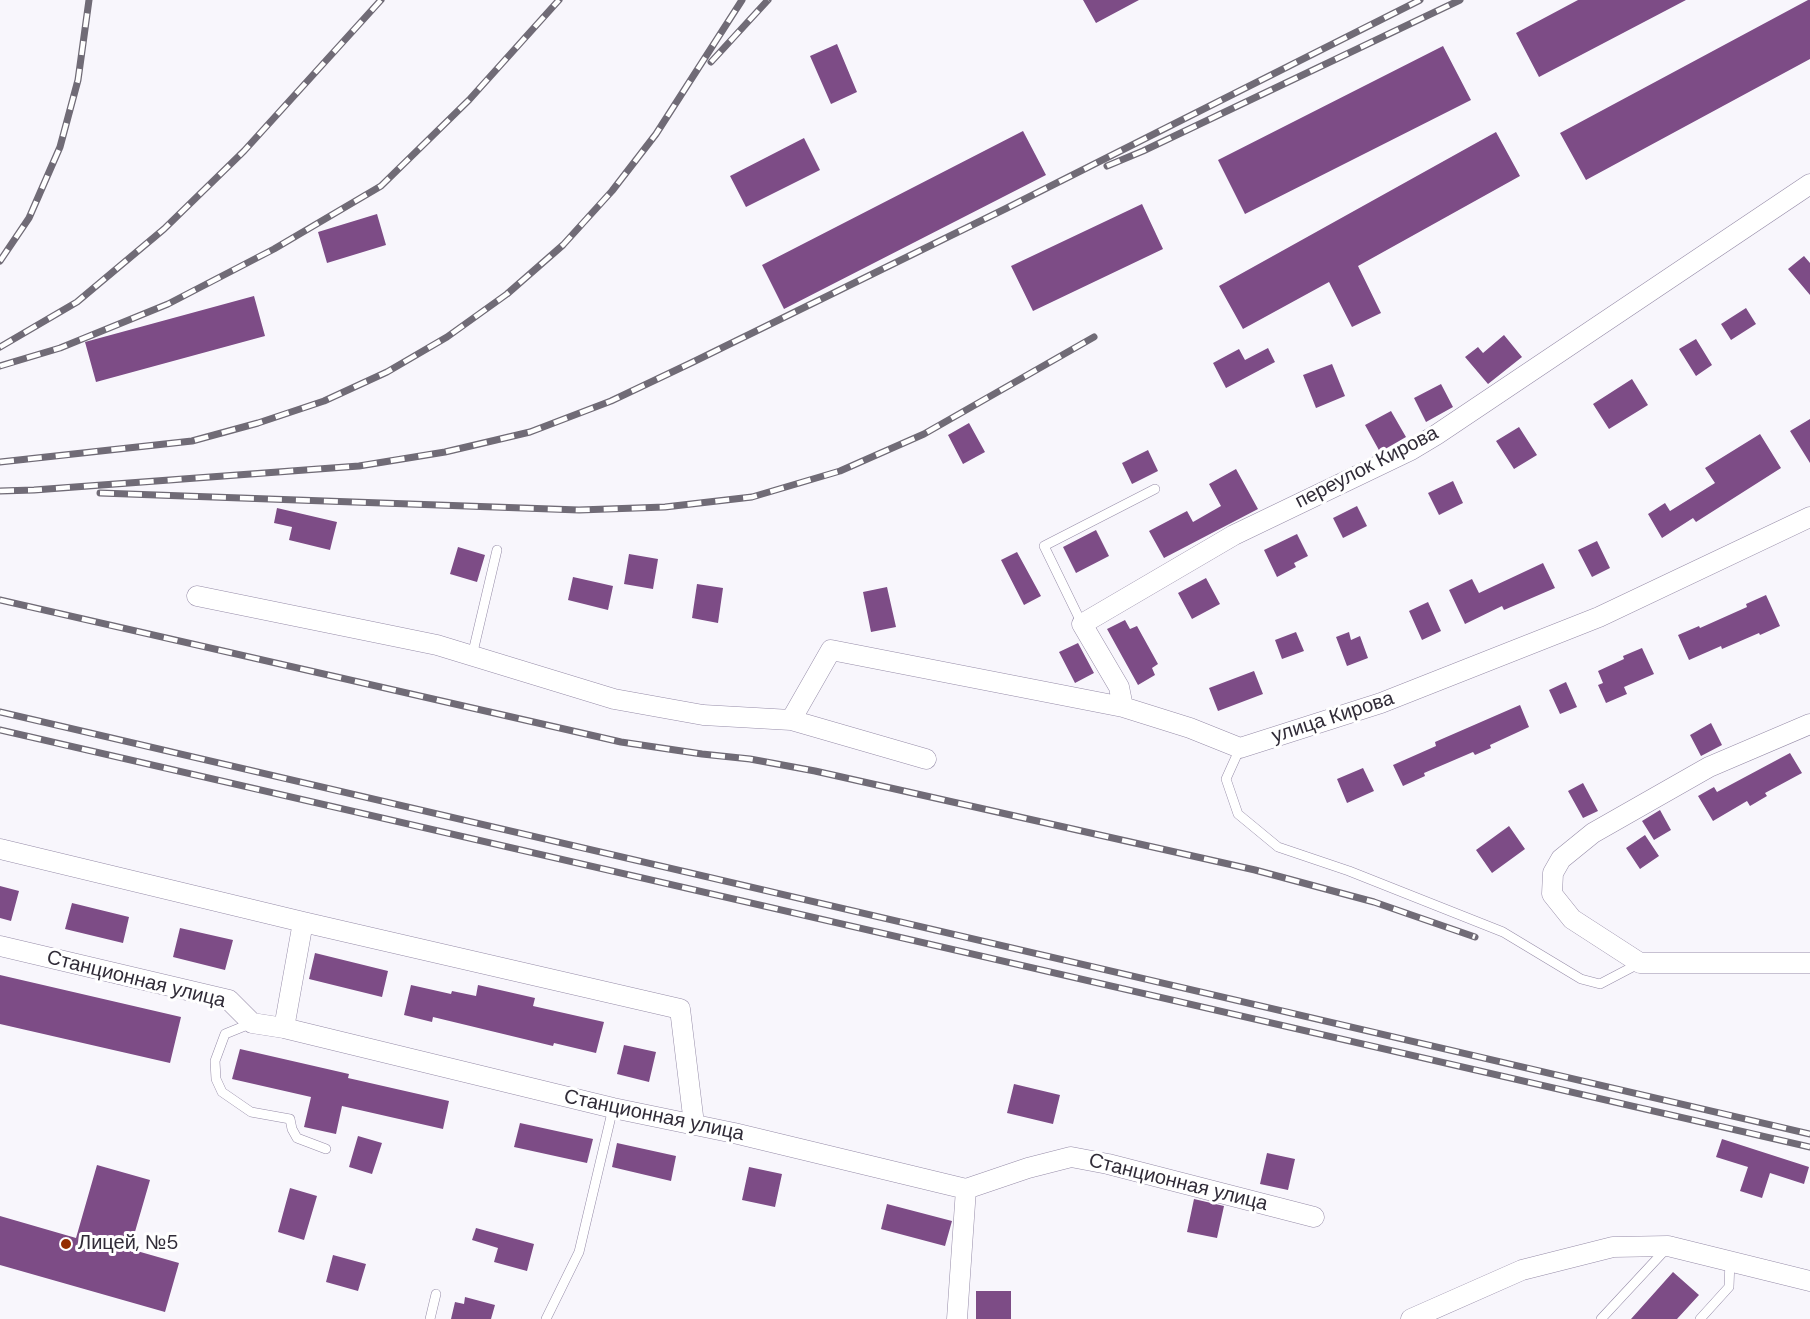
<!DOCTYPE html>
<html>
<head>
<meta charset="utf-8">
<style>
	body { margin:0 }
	canvas { display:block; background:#f8f6fc }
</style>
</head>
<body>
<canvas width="1810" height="1319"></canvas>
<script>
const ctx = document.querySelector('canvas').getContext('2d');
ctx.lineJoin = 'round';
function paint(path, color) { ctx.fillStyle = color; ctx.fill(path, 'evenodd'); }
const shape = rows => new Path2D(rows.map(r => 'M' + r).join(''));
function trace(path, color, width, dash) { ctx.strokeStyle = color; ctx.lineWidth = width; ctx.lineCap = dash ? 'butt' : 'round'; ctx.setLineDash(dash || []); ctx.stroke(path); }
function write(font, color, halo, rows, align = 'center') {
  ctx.font = font + ' "DM Sans",sans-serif'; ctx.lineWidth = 6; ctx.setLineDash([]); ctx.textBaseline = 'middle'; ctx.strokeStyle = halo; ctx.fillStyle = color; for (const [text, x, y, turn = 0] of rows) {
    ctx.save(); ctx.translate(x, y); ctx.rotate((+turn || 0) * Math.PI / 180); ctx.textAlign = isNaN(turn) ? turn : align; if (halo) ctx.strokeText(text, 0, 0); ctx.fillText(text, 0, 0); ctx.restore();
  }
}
paint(shape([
	[1083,0,1139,0,1096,23],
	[1578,0,1686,0,1539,77,1516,33],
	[1808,0,1810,0,1810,59,1586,180,1560,133],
	[837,44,857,92,831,104,810,56],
	[1443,46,1471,100,1245,214,1218,160],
	[1023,131,1046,175,784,309,762,265],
	[1496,132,1520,176,1358,266,1381,313,1352,327,1329,282,1243,329,1219,286],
	[804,138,820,170,746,207,730,176],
	[1142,204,1163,249,1033,311,1011,266],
	[377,214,386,245,327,263,318,232],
	[1804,256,1810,263,1810,295,1788,269],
	[254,296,265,336,96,382,85,342],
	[1746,308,1756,324,1731,340,1721,324],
	[1504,335,1522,357,1488,384,1465,357,1478,347,1483,353],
	[1696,339,1712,365,1696,376,1679,349],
	[1268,348,1275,362,1226,388,1213,363,1239,349,1245,360],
	[1332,364,1345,396,1316,408,1303,375],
	[1632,379,1648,405,1609,429,1593,404],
	[1441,384,1453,407,1426,422,1414,398],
	[1391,411,1406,437,1380,452,1365,425],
	[1810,419,1810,463,1790,431],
	[969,423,985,452,963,464,948,435],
	[1519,427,1537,455,1514,469,1496,441],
	[1760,434,1781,468,1696,522,1693,518,1662,538,1648,514,1665,503,1670,511,1715,483,1705,468],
	[1148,450,1158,471,1132,484,1122,463],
	[1236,469,1258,509,1164,558,1149,531,1187,511,1193,522,1221,506,1209,484],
	[1453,481,1463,503,1439,515,1428,493],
	[1357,506,1367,526,1343,538,1333,518],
	[277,508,337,522,330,550,289,540,292,527,274,523],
	[1096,530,1109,556,1076,573,1063,547],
	[1297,534,1308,556,1294,563,1296,567,1277,577,1264,550],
	[1597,541,1610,568,1592,577,1578,550],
	[458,547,485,555,477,582,450,574],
	[1017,552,1041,596,1024,605,1001,560],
	[629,554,658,559,653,589,624,584],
	[1543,563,1555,588,1504,610,1502,606,1465,624,1449,590,1472,579,1479,593],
	[573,577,613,586,608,610,568,600],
	[1206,578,1220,604,1192,619,1178,593],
	[697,584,723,588,718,623,692,618],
	[887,587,896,627,871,632,863,592],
	[1766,595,1780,626,1760,635,1759,633,1722,649,1721,646,1689,660,1678,635,1699,626,1700,628,1747,607,1746,604],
	[1428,602,1441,631,1422,640,1409,611],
	[1125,620,1130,629,1137,626,1158,664,1152,668,1155,675,1138,685,1107,629],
	[1296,632,1304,651,1282,659,1275,640],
	[1349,632,1351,640,1360,636,1368,658,1347,666,1336,637],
	[1078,643,1094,673,1075,683,1059,652],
	[1642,648,1654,674,1624,687,1627,694,1606,703,1598,685,1603,683,1598,671,1624,659,1623,656],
	[1254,671,1263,694,1218,711,1209,688],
	[1566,682,1577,707,1560,714,1549,690],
	[1520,705,1529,727,1490,745,1491,748,1475,755,1473,752,1424,773,1425,776,1403,786,1393,765,1436,746,1435,742],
	[1711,723,1722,745,1701,756,1690,735],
	[1790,753,1802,773,1765,793,1767,796,1750,806,1747,801,1713,821,1698,796,1714,787,1717,792],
	[1363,768,1374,791,1347,803,1337,779],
	[1583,783,1598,811,1583,818,1568,791],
	[1660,810,1671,830,1654,840,1642,821],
	[1509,826,1525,849,1492,873,1476,850],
	[1645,835,1659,856,1640,869,1626,848],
	[0,886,19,891,11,921,0,918],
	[72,903,129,917,123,943,65,929],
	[180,928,233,940,225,970,173,957],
	[315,953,388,971,382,997,309,979],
	[0,975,181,1017,170,1063,0,1024],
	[411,985,451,994,452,991,476,996,478,985,535,998,533,1006,604,1022,596,1053,554,1043,553,1046,433,1017,432,1022,404,1015],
	[624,1045,656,1052,649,1082,617,1074],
	[240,1049,349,1074,348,1078,449,1101,443,1129,342,1106,336,1134,304,1127,311,1097,232,1079],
	[1014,1084,1060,1095,1053,1124,1007,1113],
	[520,1123,593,1139,587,1163,514,1147],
	[358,1136,382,1143,372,1174,349,1167],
	[1722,1139,1809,1167,1804,1184,1770,1173,1762,1198,1740,1191,1748,1167,1716,1157],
	[617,1143,676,1156,671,1181,612,1167],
	[1267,1153,1295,1159,1288,1190,1260,1184],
	[97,1165,150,1180,130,1249,179,1263,165,1312,0,1265,0,1216,76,1238],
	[749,1167,782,1174,775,1207,742,1200],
	[290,1188,317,1196,304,1240,278,1232],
	[1194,1199,1224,1206,1217,1238,1187,1232],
	[887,1204,952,1221,945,1246,881,1229],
	[476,1228,534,1244,527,1271,494,1262,498,1248,472,1240],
	[333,1255,366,1264,358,1291,326,1282],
	[1673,1272,1699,1295,1677,1319,1631,1319],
	[976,1291,1011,1291,1011,1319,976,1319],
	[465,1297,495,1305,491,1319,451,1319,455,1302,464,1304]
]), '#7d4c86');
const service = shape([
	[1082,624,1044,546,1155,489],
	[472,656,497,550],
	[1240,748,1226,779,1238,814,1278,847,1349,871,1503,932,1581,979,1600,984,1640,963],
	[252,1023,225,1034,215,1061,216,1079,222,1092,251,1112,290,1119,292,1129,297,1138,326,1149],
	[430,1319,436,1294],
	[546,1319,579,1252,613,1108],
	[1601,1319,1667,1248],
	[1700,1319,1729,1287,1730,1260]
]);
const minor = shape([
	[197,596,437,645,614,699,703,715,791,720,926,759],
	[1123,707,1119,687,1082,624,1234,535,1411,450,1436,435,1810,184],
	[791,720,831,650,1123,707,1190,728,1240,748,1381,703,1599,617,1810,517],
	[1810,724,1709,767,1593,833,1561,859,1553,873,1552,894,1572,919,1640,963,1810,963],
	[0,849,303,922,680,1009,694,1124],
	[0,946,229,1000,252,1023,284,1028,613,1108,734,1133,966,1189,1028,1168,1071,1157,1108,1164,1314,1217],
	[284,1028,303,922],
	[957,1319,966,1189],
	[1411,1319,1522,1270,1613,1247,1668,1246,1810,1281]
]);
trace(service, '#968ca8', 10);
trace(minor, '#968ca8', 21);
trace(service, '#fff', 9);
trace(minor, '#fff', 20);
const rail = shape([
	[711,62,768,0],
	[1107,166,1143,151,1460,0],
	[0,261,29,218,60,147,78,80,89,0],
	[0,347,77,302,164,229,244,151,381,0],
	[0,366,60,348,168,304,274,249,381,186,469,100,559,0],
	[0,462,192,441,258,423,324,401,387,372,447,337,507,294,563,245,612,191,656,134,742,0],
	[0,491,34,490,359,466,445,452,530,432,611,401,693,362,1007,208,1420,0],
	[100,493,579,510,665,507,752,497,840,471,924,434,1094,337],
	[0,600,621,742,702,754,750,759,815,771,1255,870,1374,902,1475,937],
	[0,712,1810,1134],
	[0,730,1810,1147]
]);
trace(rail, '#706b76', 7);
trace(rail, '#fff', 4.5, [14]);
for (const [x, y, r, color] of [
	[66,1244,6,"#942e02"]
]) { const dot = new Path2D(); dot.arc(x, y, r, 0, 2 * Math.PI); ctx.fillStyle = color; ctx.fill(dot); trace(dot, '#fff', 2); }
write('20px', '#312c38', '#fff', [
	["переулок Кирова",1367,468,-27],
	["улица Кирова",1333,718,-18],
	["Станционная улица",136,980,14],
	["Станционная улица",654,1116,12],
	["Станционная улица",1178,1183,14]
]);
write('20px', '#312c38', '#fff', [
	["Лицей, №5",78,1244]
], 'left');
</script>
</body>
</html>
